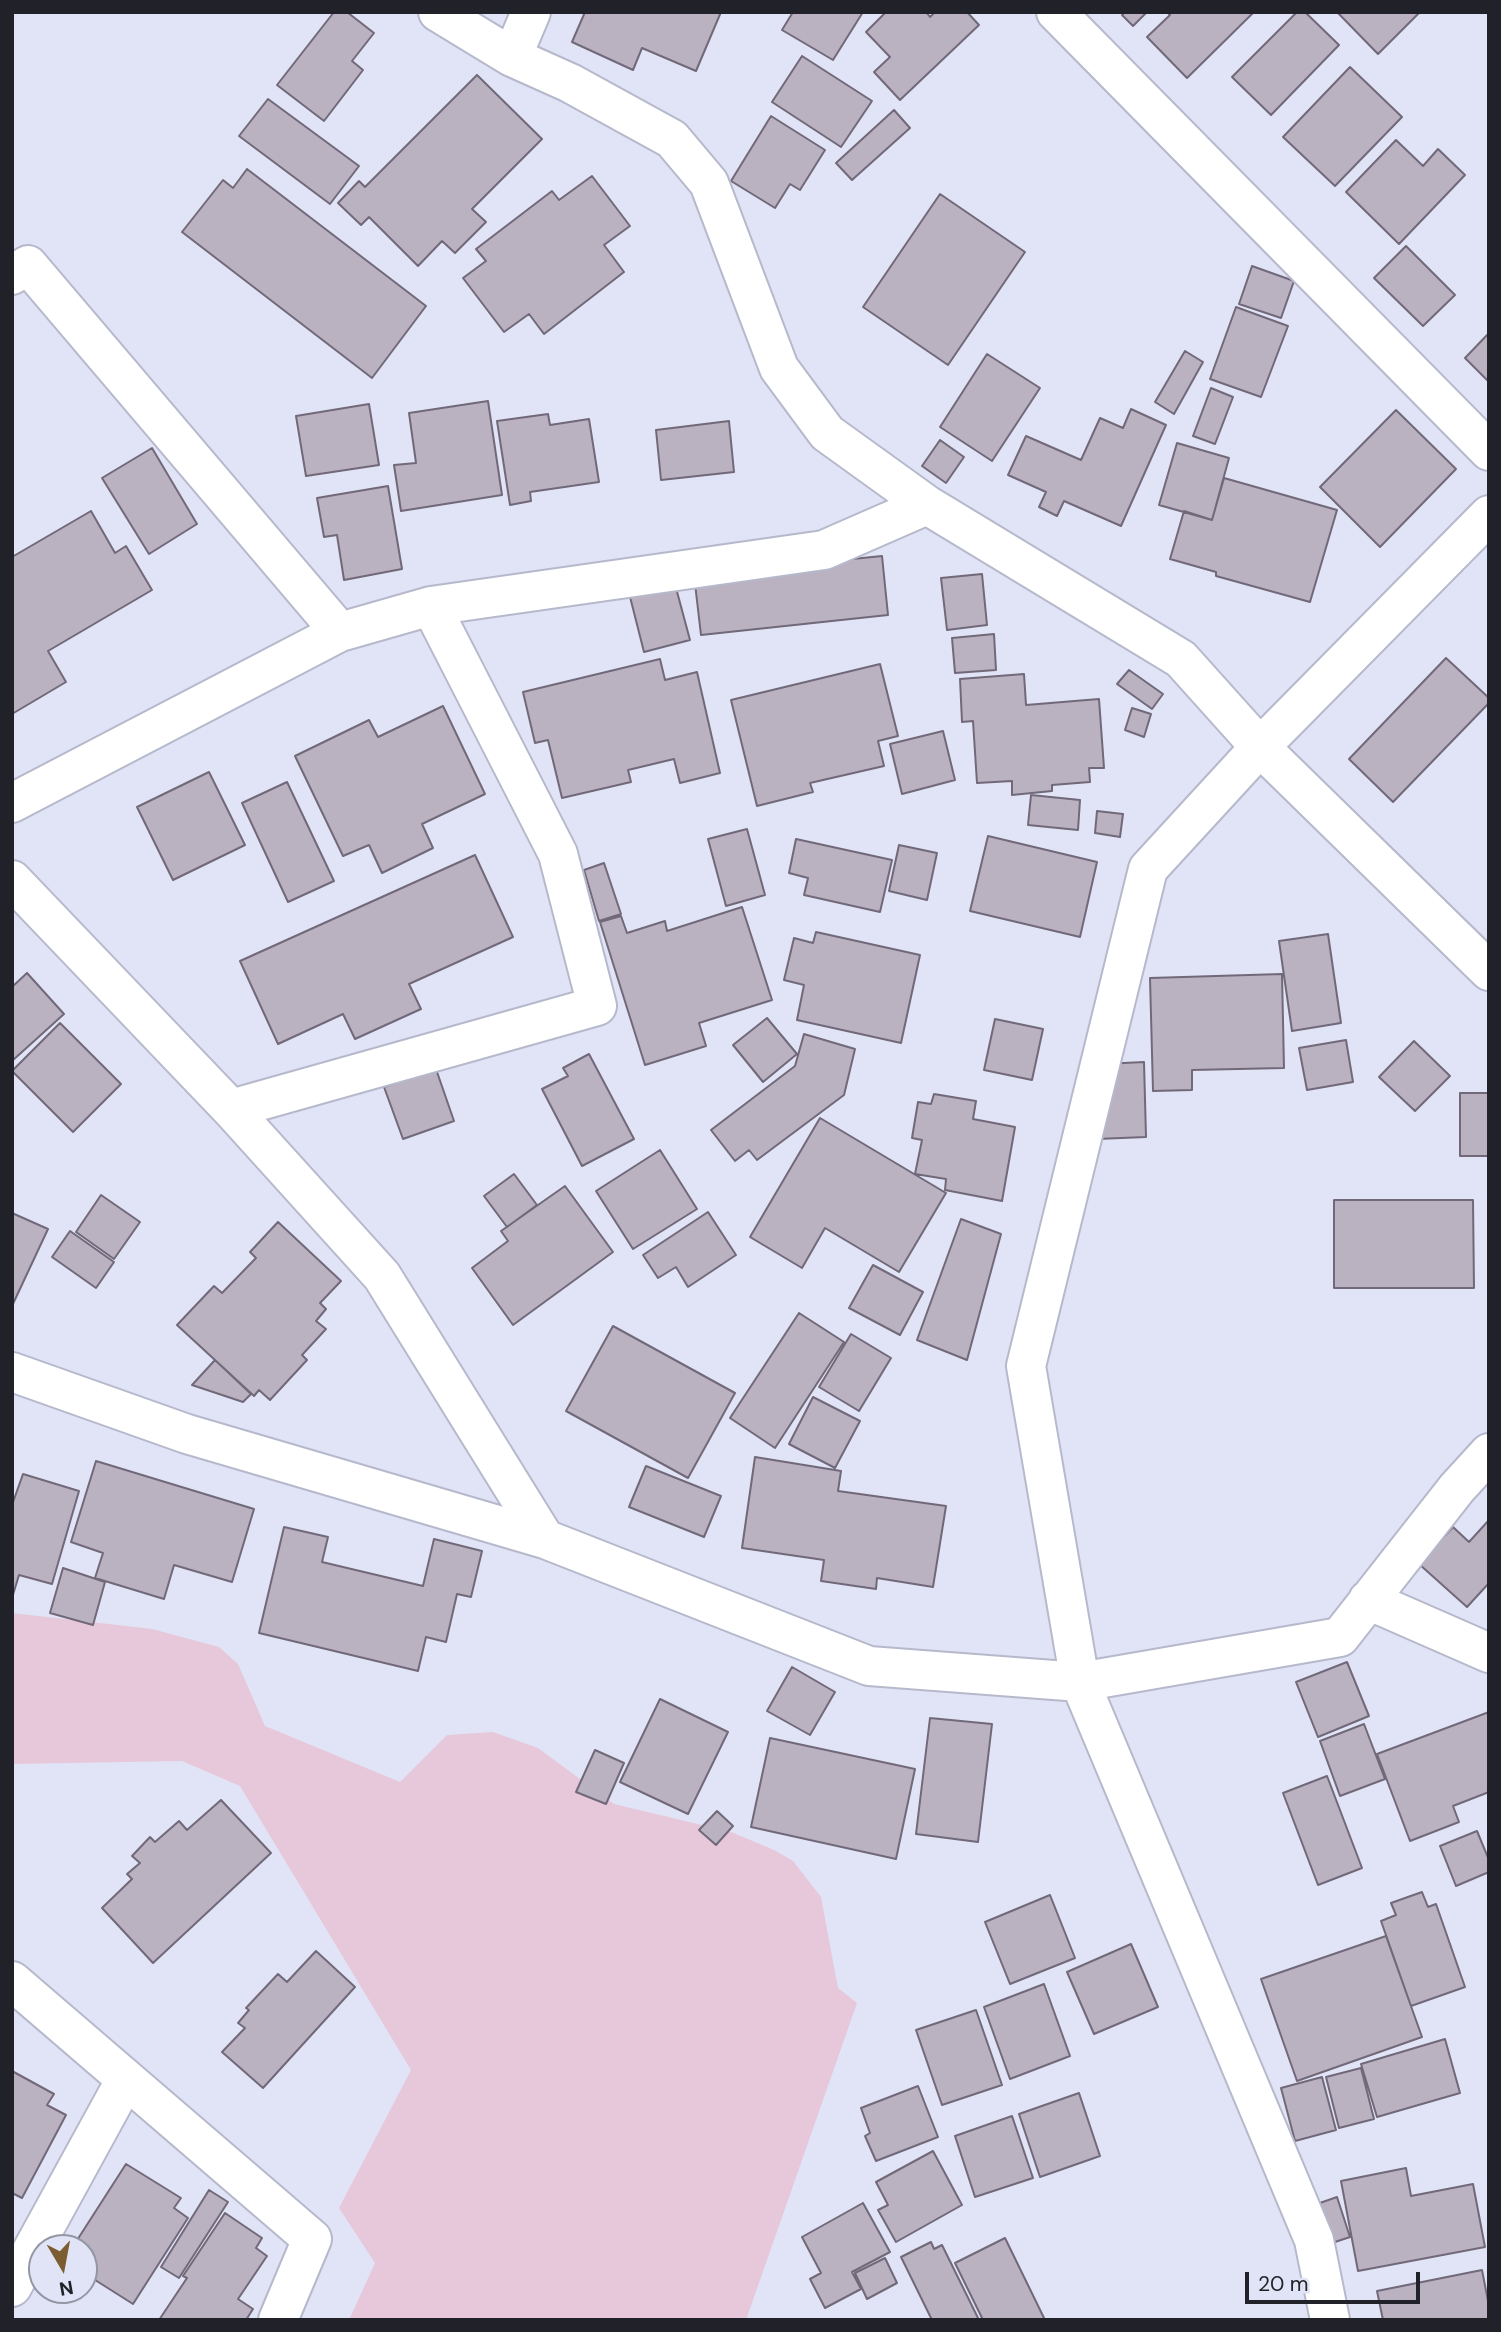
<!DOCTYPE html>
<html>
<head>
<meta charset="utf-8">
<style>
	body { margin:0 }
	#map { position:relative; width:1501px; height:2332px; overflow:hidden; background:#e0e4f6; font-family:"DM Sans",sans-serif }
	canvas { display:block }
	.frame { position:absolute; inset:0; border:14px solid #212229; pointer-events:none }
	.north { position:absolute; left:28px; top:2234px; width:70px; height:70px; box-sizing:border-box; background:#e0e4f6; border:2px solid #9496a4; border-radius:50%; rotate:170deg; font-size:19px; font-weight:700; line-height:28px; text-align:center; color:#212229 }
	.north::after { content:''; display:block; margin:auto; width:24px; height:32px; background:#7c5d32; clip-path:polygon(50% 0,100% 100%,50% 72%,0 100%) }
	.scale { position:absolute; left:1245px; top:2272px; width:175px; height:32px; box-sizing:border-box; border:4px solid #212229; border-top:0; padding-left:9px; font-size:21px; line-height:24px; white-space:nowrap; color:#212229; -webkit-text-stroke:5px #e0e4f6; paint-order:stroke }
</style>
</head>
<body>
<div id="map">
<canvas width="1501" height="2332"></canvas>
<div class="frame"></div>
<div class="north">N</div>
<div class="scale">20 m</div>
</div>
<script>
const ctx = document.querySelector('canvas').getContext('2d');
ctx.lineJoin = 'round';
function paint(path, color) { ctx.fillStyle = color; ctx.fill(path, 'evenodd'); }
const shape = rows => new Path2D(rows.map(r => 'M' + r).join(''));
function trace(path, color, width, dash) { ctx.strokeStyle = color; ctx.lineWidth = width; ctx.lineCap = dash ? 'butt' : 'round'; ctx.setLineDash(dash || []); ctx.stroke(path); }
paint(shape([
	[12,1613,152,1629,219,1647,238,1664,265,1726,400,1782,447,1735,493,1732,538,1748,614,1804,731,1832,774,1850,793,1861,821,1897,838,1988,857,2003,746,2320,349,2320,375,2263,339,2208,411,2070,240,1786,182,1761,12,1764]
]), '#e6c8da');
const building = shape([
	[334,12,347,12,374,33,352,61,363,70,324,121,277,85,334,12],
	[585,12,721,12,696,71,642,48,633,70,572,42,585,12],
	[793,12,863,12,833,60,782,30,793,12],
	[886,12,926,12,930,17,935,12,967,12,979,25,900,100,874,72,890,57,866,32,886,12],
	[1125,12,1147,12,1133,26,1122,15,1125,12],
	[1167,12,1254,12,1187,78,1147,37,1170,15,1167,12],
	[1297,12,1305,12,1339,45,1271,115,1232,77,1297,12],
	[1337,12,1420,12,1378,54,1337,12],
	[802,56,872,101,841,147,772,102,802,56],
	[1350,67,1402,117,1335,186,1283,137,1350,67],
	[477,75,542,139,472,209,486,222,455,253,442,241,418,266,369,217,361,225,338,203,359,181,365,187,477,75],
	[268,99,359,166,330,204,239,136,268,99],
	[894,110,910,128,852,180,836,163,894,110],
	[771,116,825,150,800,190,790,184,775,208,731,181,771,116],
	[1396,140,1423,166,1438,149,1465,175,1399,244,1346,192,1396,140],
	[247,169,426,306,372,378,182,232,223,180,233,188,247,169],
	[592,176,630,226,604,245,624,272,544,334,529,314,504,332,463,278,486,261,476,249,552,191,559,200,592,176],
	[940,194,1025,252,948,365,863,307,940,194],
	[1406,246,1455,295,1423,326,1374,278,1406,246],
	[1252,266,1294,281,1281,318,1239,304,1252,266],
	[1236,307,1288,326,1261,397,1210,379,1236,307],
	[1489,333,1489,382,1465,358,1489,333],
	[1185,351,1203,362,1174,414,1155,402,1185,351],
	[987,354,1040,388,992,461,940,427,987,354],
	[1211,388,1233,397,1215,444,1193,436,1211,388],
	[488,401,502,495,401,511,394,465,416,463,409,413,488,401],
	[369,404,379,465,306,476,296,416,369,404],
	[1131,409,1166,425,1121,526,1064,501,1057,516,1039,507,1046,492,1008,475,1026,436,1081,460,1100,418,1123,428,1131,409],
	[1396,410,1456,469,1380,547,1320,487,1396,410],
	[548,414,550,425,589,419,599,482,530,492,531,501,510,505,497,421,548,414],
	[729,421,734,472,661,480,656,430,729,421],
	[940,440,964,457,946,483,922,466,940,440],
	[1177,443,1229,458,1212,520,1159,505,1177,443],
	[152,448,197,524,149,554,102,478,152,448],
	[1224,478,1337,510,1310,602,1216,576,1216,572,1170,559,1184,511,1212,520,1224,478],
	[388,486,402,569,344,580,337,535,324,537,317,498,388,486],
	[91,511,115,553,126,546,152,590,48,651,66,682,12,714,12,557,91,511],
	[882,556,888,615,701,635,694,575,882,556],
	[672,573,690,640,644,652,627,585,672,573],
	[982,574,987,625,947,630,941,578,982,574],
	[994,634,996,670,955,673,952,638,994,634],
	[1446,658,1489,698,1489,703,1393,802,1349,759,1446,658],
	[660,659,665,680,697,672,720,773,680,783,674,759,628,770,631,782,562,798,548,740,535,743,523,692,660,659],
	[880,664,898,736,878,741,884,766,810,783,813,792,757,806,731,700,880,664],
	[1129,670,1163,694,1152,709,1117,684,1129,670],
	[1024,674,1026,705,1099,699,1104,768,1089,768,1090,782,1052,785,1052,791,1012,795,1012,781,977,783,973,721,962,722,960,679,1024,674],
	[443,706,485,794,422,824,433,848,382,873,369,845,343,856,295,756,369,720,378,737,443,706],
	[1132,708,1151,714,1144,737,1125,730,1132,708],
	[943,731,955,780,902,794,890,744,943,731],
	[209,772,245,845,173,880,137,807,209,772],
	[287,782,334,881,288,902,242,803,287,782],
	[1031,795,1080,800,1078,830,1028,825,1031,795],
	[1097,811,1123,814,1120,837,1095,833,1097,811],
	[747,829,765,895,726,906,708,839,747,829],
	[988,836,1097,862,1080,937,970,911,988,836],
	[796,839,892,860,880,912,804,895,808,878,789,873,796,839],
	[899,845,937,853,927,900,889,891,899,845],
	[475,855,513,937,409,984,421,1009,355,1039,343,1014,278,1044,240,961,475,855],
	[604,863,621,914,599,921,584,870,604,863],
	[742,907,772,1000,699,1023,706,1046,645,1065,600,922,621,916,627,933,665,921,667,931,742,907],
	[816,932,920,955,901,1043,797,1020,804,985,784,980,794,938,813,943,816,932],
	[1328,934,1341,1023,1292,1031,1279,941,1328,934],
	[27,973,64,1014,12,1061,12,987,27,973],
	[1282,974,1284,1068,1192,1070,1192,1090,1153,1091,1150,978,1282,974],
	[767,1018,797,1054,763,1082,733,1045,767,1018],
	[995,1019,1043,1029,1032,1080,984,1070,995,1019],
	[60,1023,121,1084,73,1132,12,1071,60,1023],
	[804,1034,855,1049,844,1095,757,1160,749,1150,735,1161,711,1130,795,1066,804,1034],
	[1346,1040,1353,1082,1307,1090,1299,1048,1346,1040],
	[1414,1041,1450,1076,1415,1111,1379,1077,1414,1041],
	[589,1054,634,1139,582,1166,542,1089,568,1076,563,1068,589,1054],
	[1144,1062,1146,1137,1097,1139,1104,1064,1144,1062],
	[436,1069,454,1121,403,1139,384,1087,436,1069],
	[1460,1093,1489,1093,1489,1156,1460,1156,1460,1093],
	[934,1094,976,1101,973,1119,1015,1127,1002,1201,945,1190,946,1179,915,1174,922,1140,912,1138,918,1102,931,1104,934,1094],
	[820,1118,946,1193,899,1272,825,1228,802,1268,750,1237,820,1118],
	[660,1150,697,1209,633,1249,596,1191,660,1150],
	[514,1174,537,1205,507,1227,484,1196,514,1174],
	[565,1186,613,1252,513,1325,472,1268,508,1241,501,1231,565,1186],
	[101,1195,140,1222,114,1259,76,1232,101,1195],
	[1334,1200,1473,1200,1474,1288,1334,1288,1334,1200],
	[708,1212,736,1255,688,1287,676,1267,658,1278,643,1255,708,1212],
	[12,1213,48,1229,12,1306,12,1213],
	[961,1219,1001,1234,967,1360,917,1340,961,1219],
	[278,1222,341,1281,320,1303,326,1309,316,1321,326,1329,302,1355,307,1360,270,1400,259,1390,254,1396,177,1325,214,1286,222,1293,256,1258,250,1252,278,1222],
	[70,1231,114,1262,96,1288,52,1257,70,1231],
	[873,1265,923,1292,900,1335,849,1308,873,1265],
	[799,1313,844,1342,775,1448,730,1418,799,1313],
	[613,1326,735,1393,688,1478,566,1411,613,1326],
	[851,1334,891,1358,859,1411,819,1387,851,1334],
	[215,1360,251,1394,243,1402,192,1385,215,1360],
	[813,1397,860,1421,835,1468,789,1444,813,1397],
	[755,1457,841,1471,838,1491,946,1506,933,1587,877,1578,876,1589,821,1581,824,1560,742,1548,755,1457],
	[96,1461,254,1509,232,1582,174,1565,164,1599,95,1578,103,1553,71,1542,96,1461],
	[646,1466,721,1496,704,1537,629,1507,646,1466],
	[23,1474,79,1491,52,1584,19,1575,12,1598,12,1505,23,1474],
	[1489,1520,1489,1583,1467,1607,1419,1564,1453,1527,1469,1542,1489,1520],
	[284,1527,328,1537,322,1562,423,1586,434,1539,482,1551,471,1597,457,1594,446,1642,426,1637,418,1671,259,1633,284,1527],
	[63,1568,105,1582,93,1625,50,1613,63,1568],
	[1347,1662,1369,1716,1318,1737,1296,1682,1347,1662],
	[792,1667,835,1692,810,1735,767,1711,792,1667],
	[660,1699,728,1732,688,1814,620,1782,660,1699],
	[1489,1712,1489,1792,1453,1806,1459,1822,1410,1841,1377,1754,1489,1712],
	[930,1718,992,1724,978,1842,916,1834,930,1718],
	[1364,1724,1385,1779,1340,1796,1320,1741,1364,1724],
	[770,1738,915,1769,896,1859,751,1827,770,1738],
	[595,1750,624,1763,606,1804,576,1792,595,1750],
	[1327,1776,1362,1868,1318,1885,1283,1793,1327,1776],
	[221,1800,271,1853,153,1963,102,1908,132,1879,127,1874,140,1863,132,1856,150,1837,155,1842,179,1821,187,1830,221,1800],
	[717,1811,733,1826,716,1845,699,1830,717,1811],
	[1477,1831,1489,1860,1489,1872,1456,1886,1440,1846,1477,1831],
	[1422,1892,1428,1907,1436,1904,1465,1987,1411,2006,1381,1921,1396,1915,1391,1903,1422,1892],
	[1050,1895,1075,1958,1010,1984,985,1922,1050,1895],
	[1386,1936,1422,2037,1297,2081,1261,1979,1386,1936],
	[1131,1944,1158,2007,1094,2034,1067,1972,1131,1944],
	[316,1951,355,1987,263,2088,222,2052,245,2028,238,2023,249,2010,246,2008,278,1974,287,1982,316,1951],
	[1044,1984,1070,2056,1010,2079,984,2007,1044,1984],
	[976,2010,1002,2085,942,2105,916,2030,976,2010],
	[1445,2039,1460,2093,1377,2117,1361,2064,1445,2039],
	[1361,2068,1374,2119,1339,2128,1326,2077,1361,2068],
	[12,2071,54,2094,47,2105,66,2115,22,2198,12,2193,12,2071],
	[1322,2077,1336,2130,1295,2141,1281,2088,1322,2077],
	[918,2086,938,2137,876,2161,865,2136,870,2133,861,2108,918,2086],
	[1079,2093,1100,2156,1040,2177,1019,2114,1079,2093],
	[1012,2116,1033,2178,975,2197,955,2136,1012,2116],
	[933,2151,962,2205,896,2242,878,2210,888,2205,876,2182,933,2151],
	[126,2164,181,2198,174,2208,188,2218,133,2304,84,2273,84,2248,72,2248,126,2164],
	[1406,2168,1411,2196,1473,2184,1485,2247,1358,2271,1341,2181,1406,2168],
	[209,2190,228,2202,179,2278,161,2267,209,2190],
	[1337,2197,1350,2237,1329,2244,1317,2204,1337,2197],
	[863,2203,890,2252,852,2272,861,2289,825,2308,810,2279,821,2273,802,2237,863,2203],
	[225,2213,262,2238,256,2248,267,2256,238,2299,253,2309,246,2320,159,2320,187,2278,183,2276,225,2213],
	[1005,2238,1045,2320,983,2320,955,2263,1005,2238],
	[931,2242,934,2249,942,2245,979,2320,932,2320,901,2257,931,2242],
	[885,2258,897,2283,867,2299,855,2273,885,2258],
	[1482,2270,1489,2306,1489,2320,1383,2320,1377,2291,1482,2270]
]);
paint(building, '#bab1c1');
trace(building, '#716979', 2);
const minor = shape([
	[438,12,512,57,570,83,672,139,709,183,779,368,827,433,927,505,1181,659,1260,747,1489,971],
	[1056,12,1489,451],
	[512,57,531,12],
	[12,275,28,265,340,632],
	[12,803,340,632,431,606,824,550,927,505],
	[12,880,231,1109,382,1276,545,1539],
	[231,1109,597,1006,558,854,431,606],
	[12,1372,187,1434,545,1539,869,1666,1080,1682,1340,1637,1457,1488,1489,1453],
	[1368,1600,1489,1653],
	[12,1981,312,2239,278,2320],
	[12,2287,126,2079],
	[1330,2320,1314,2240,1080,1682,1026,1366,1148,869,1260,747,1489,515]
]);
trace(minor, '#b6b9cb', 42);
trace(minor, '#fff', 38);
</script>
</body>
</html>
